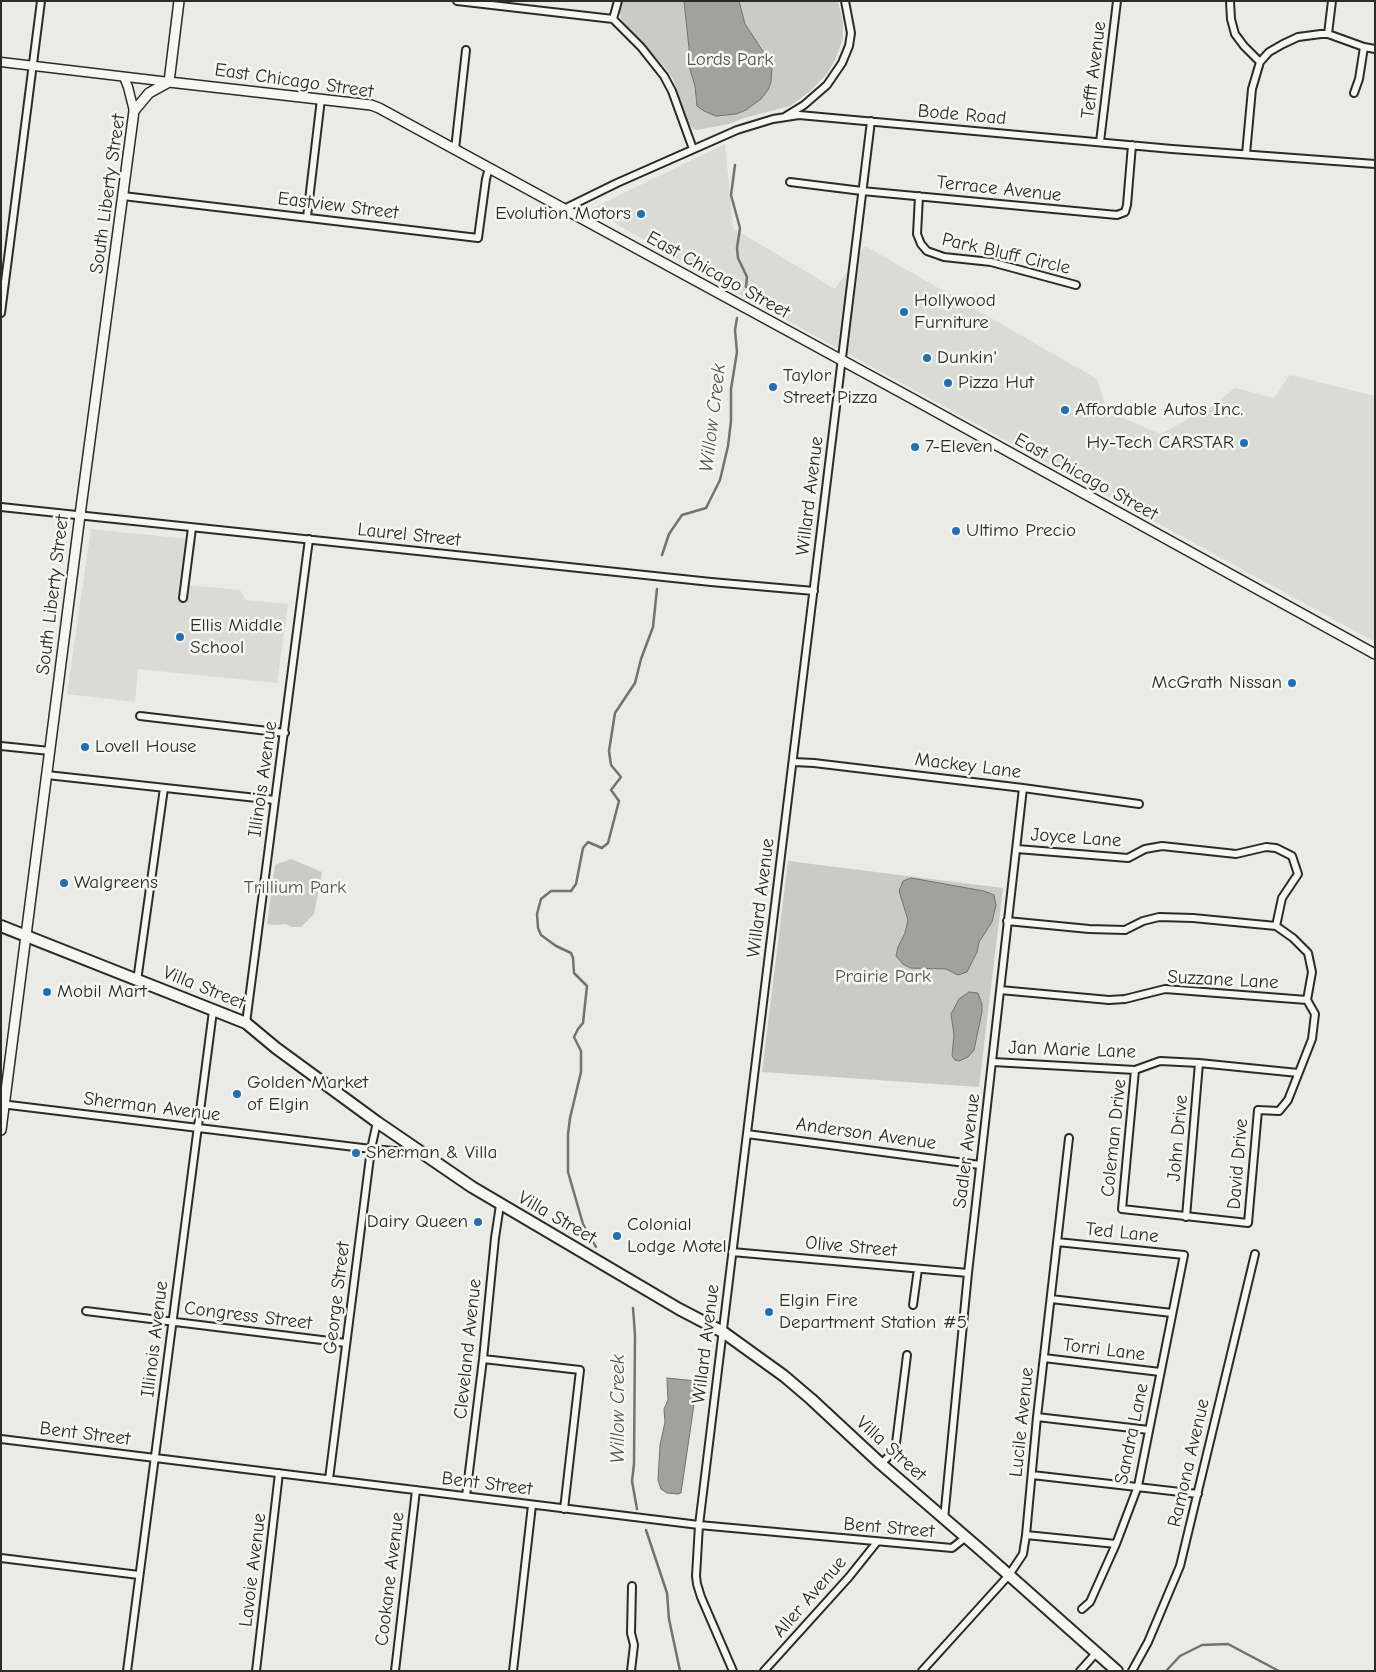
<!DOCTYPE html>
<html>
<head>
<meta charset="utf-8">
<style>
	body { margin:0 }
	#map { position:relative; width:1376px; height:1672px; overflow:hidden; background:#eaeae6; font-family:"Comic Neue",sans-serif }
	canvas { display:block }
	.frame { position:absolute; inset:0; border:2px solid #2b2b2b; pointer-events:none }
</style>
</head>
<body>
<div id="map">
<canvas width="1376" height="1672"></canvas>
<div class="frame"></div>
</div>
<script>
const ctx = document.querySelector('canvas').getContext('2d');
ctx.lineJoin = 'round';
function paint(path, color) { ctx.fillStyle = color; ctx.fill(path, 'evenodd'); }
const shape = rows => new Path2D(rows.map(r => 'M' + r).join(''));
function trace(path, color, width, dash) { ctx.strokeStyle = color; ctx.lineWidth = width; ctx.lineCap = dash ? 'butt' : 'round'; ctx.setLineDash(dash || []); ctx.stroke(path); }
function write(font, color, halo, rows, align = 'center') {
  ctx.font = font + ' "Comic Neue",sans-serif'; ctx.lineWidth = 5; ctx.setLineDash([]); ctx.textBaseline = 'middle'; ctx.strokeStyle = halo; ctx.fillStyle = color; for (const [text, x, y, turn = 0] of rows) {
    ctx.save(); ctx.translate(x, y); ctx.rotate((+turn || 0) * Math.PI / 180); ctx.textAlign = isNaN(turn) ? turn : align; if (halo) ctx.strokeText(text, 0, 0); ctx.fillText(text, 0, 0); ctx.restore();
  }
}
paint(shape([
	[725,144,733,228,835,289,865,246,1097,379,1107,411,1160,434,1211,407,1235,388,1274,398,1290,375,1375,396,1375,642,724,286,591,209],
	[91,529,196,540,189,585,240,590,246,600,288,604,277,683,138,669,135,702,67,694]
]), '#dadad6');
paint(shape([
	[623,1,838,1,843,22,843,39,835,60,826,75,809,92,790,106,744,118,729,124,697,130,692,128,688,122,673,79,667,70,621,19,620,11],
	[291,859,322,872,314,914,301,927,292,927,286,924,275,925,267,924,275,865],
	[788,861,1003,888,979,1087,762,1072]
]), '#cacac7');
const water = shape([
	[684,1,739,1,745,24,770,62,772,67,771,82,768,90,761,99,746,110,736,114,716,116,704,111,697,106,695,86,689,66,689,48,684,1],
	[911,878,984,891,994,895,996,905,992,922,979,942,977,952,967,972,958,975,946,969,910,968,903,964,896,956,898,947,905,933,908,920,899,891,903,881,911,878],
	[969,992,978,993,982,1004,982,1012,974,1050,968,1057,959,1061,955,1060,952,1056,954,1035,951,1014,959,999,969,992],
	[667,1378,696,1381,697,1384,681,1493,678,1494,667,1493,661,1489,658,1480,660,1445,665,1422,664,1409,668,1400,667,1378]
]);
paint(water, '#a1a19e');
trace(water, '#727270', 1);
trace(shape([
	[735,165,731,195,740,228,737,248,738,258,747,277,746,287],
	[662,555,669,534,682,515,706,508,720,480,728,446,731,421,731,389,737,352,735,330,737,318],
	[596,1247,583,1224,568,1172,568,1134,570,1118,581,1072,581,1051,574,1037,578,1029,583,1023,587,986,574,973,573,958,571,953,556,946,541,935,538,928,537,914,541,899,551,891,571,891,576,884,583,848,588,842,602,848,608,843,619,801,611,790,621,777,611,765,609,751,615,713,635,683,641,659,653,627,657,589],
	[633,1308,635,1335,634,1464,632,1481,637,1509],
	[646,1530,667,1593,669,1619,680,1671],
	[1166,1671,1180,1656,1202,1645,1228,1644,1279,1671]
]), '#727270', 2.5);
const minor = shape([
	[457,1,613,19],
	[618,1,613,19,641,47,664,76,672,91,693,149],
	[1230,1,1231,19,1235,34,1244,46,1260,62],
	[1328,34,1332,1],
	[1354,93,1359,79,1364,47],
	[786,116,804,105,827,85,842,63,849,46,851,33,845,1],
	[1100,142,1117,1],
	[455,149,466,50],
	[1246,154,1252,89,1260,62,1269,52,1283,44,1298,37,1321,34,1328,34,1364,47,1375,49],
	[790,182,862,191,1117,215,1125,212,1127,205,1132,145],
	[123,196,478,238,486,179,489,168],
	[919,196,917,234,921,244,927,251,944,257,991,262,1076,285],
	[564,209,617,183,737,130,773,119,799,115,1172,149,1375,164],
	[307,217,321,99],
	[1,313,41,1],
	[1,507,711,582,814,591],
	[183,598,192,528],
	[140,716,285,733],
	[1,746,50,751],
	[793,762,814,763,1023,788,1139,804],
	[47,775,275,800],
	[1017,849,1128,858,1145,849,1162,846,1236,854,1266,847,1276,848,1292,856,1298,874,1282,898,1276,926],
	[1007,921,1089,929,1125,930,1143,921,1159,917,1193,918,1276,926,1293,938,1308,953,1312,972,1307,1000],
	[137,981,164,788],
	[1000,990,1109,1000,1125,999,1165,989,1307,1000],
	[246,1023,309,539],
	[993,1062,1135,1070,1160,1061,1199,1063,1298,1073],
	[1135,1070,1122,1209,1248,1223,1258,1110,1279,1111,1288,1100,1312,1039,1315,1014,1307,1000],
	[1,1104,371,1149,407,1152,418,1151],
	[747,1134,980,1165],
	[1186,1217,1199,1063],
	[1057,1242,1184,1255,1138,1486,1116,1544,1090,1602,1082,1609],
	[732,1252,968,1273],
	[1051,1299,1172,1313],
	[913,1305,918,1269],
	[86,1311,346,1343],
	[1044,1358,1160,1372],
	[483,1359,580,1370,564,1509],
	[1037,1417,1149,1430],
	[1,1439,699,1525,952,1548,966,1537],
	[881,1464,893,1452,896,1443,907,1355],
	[1032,1475,1198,1494],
	[329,1479,371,1149,377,1122],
	[466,1496,483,1359,495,1238,500,1205],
	[944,1519,968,1273,1023,788],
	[1026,1535,1116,1544],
	[1,1558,139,1575],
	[127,1671,213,1011],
	[256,1671,279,1473],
	[395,1671,416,1490],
	[513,1671,532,1505],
	[631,1671,634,1645,631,1633,632,1586],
	[733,1671,701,1597,697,1584,696,1576,699,1525,871,121],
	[764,1671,849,1577,877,1542],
	[922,1671,1009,1575,1023,1554,1026,1535,1037,1417,1069,1138],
	[1080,1671,1097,1652],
	[1132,1671,1148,1642,1180,1566,1255,1254]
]);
const tertiary = shape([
	[1,62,169,82],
	[124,77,128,87,134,111]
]);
const secondary = shape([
	[169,82,371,105,379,108,913,399,1375,654],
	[169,82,179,1],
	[1,1130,80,515,134,111,149,93,169,82]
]);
const primary = shape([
	[1,926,246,1023,276,1048,377,1122,472,1187,679,1309,723,1332,784,1376,811,1399,881,1464,983,1552,1117,1671]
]);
trace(minor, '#2b2b2b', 10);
trace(tertiary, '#2b2b2b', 11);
trace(secondary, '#2b2b2b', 12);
trace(primary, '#2b2b2b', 14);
trace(minor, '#f6f6f2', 6);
trace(tertiary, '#f6f6f2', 8);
trace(secondary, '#f6f6f2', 9);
trace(primary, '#f6f6f2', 10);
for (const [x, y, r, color] of [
	[641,214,5,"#1f6fb2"],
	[904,312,5,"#1f6fb2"],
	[927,358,5,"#1f6fb2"],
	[948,383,5,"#1f6fb2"],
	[773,387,5,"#1f6fb2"],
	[1065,410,5,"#1f6fb2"],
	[1244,443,5,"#1f6fb2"],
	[915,447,5,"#1f6fb2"],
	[956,531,5,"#1f6fb2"],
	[180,637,5,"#1f6fb2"],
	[1292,683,5,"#1f6fb2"],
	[85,747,5,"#1f6fb2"],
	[64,883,5,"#1f6fb2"],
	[47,992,5,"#1f6fb2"],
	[237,1094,5,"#1f6fb2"],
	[356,1153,5,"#1f6fb2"],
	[478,1222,5,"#1f6fb2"],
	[617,1236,5,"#1f6fb2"],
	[769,1312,5,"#1f6fb2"]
]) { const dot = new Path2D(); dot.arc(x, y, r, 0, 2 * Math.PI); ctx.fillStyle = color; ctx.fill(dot); trace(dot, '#f6f6f2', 2); }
write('19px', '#535352', '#f6f6f2', [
	["Lords Park",730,60],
	["Trillium Park",295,888],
	["Prairie Park",883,977]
]);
write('19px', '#2b2b2b', '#f6f6f2', [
	["Tefft Avenue",1094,70,-83],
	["East Chicago Street",294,81,8],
	["Bode Road",962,115,5],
	["Terrace Avenue",999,189,6],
	["South Liberty Street",108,194,-82],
	["Eastview Street",338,206,7],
	["Park Bluff Circle",1006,254,13],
	["East Chicago Street",718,275,29],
	["East Chicago Street",1086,477,29],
	["Willard Avenue",810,496,-83],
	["Laurel Street",409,535,6],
	["South Liberty Street",53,595,-83],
	["Mackey Lane",968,766,7],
	["Illinois Avenue",263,779,-82],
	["Joyce Lane",1076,838,4],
	["Willard Avenue",761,898,-83],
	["Suzzane Lane",1223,980,3],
	["Villa Street",204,988,22],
	["Jan Marie Lane",1072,1050,2],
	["Sherman Avenue",152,1107,7],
	["Anderson Avenue",866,1134,8],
	["Coleman Drive",1114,1138,-84],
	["John Drive",1178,1138,-85],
	["Sadler Avenue",967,1151,-83],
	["David Drive",1238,1164,-85],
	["Villa Street",557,1218,30],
	["Ted Lane",1122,1233,6],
	["Olive Street",851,1247,5],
	["George Street",337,1298,-83],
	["Congress Street",248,1316,7],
	["Illinois Avenue",155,1339,-83],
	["Willard Avenue",706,1344,-83],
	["Cleveland Avenue",468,1349,-84],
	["Torri Lane",1104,1350,7],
	["Lucile Avenue",1022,1422,-84],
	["Bent Street",85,1434,7],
	["Sandra Lane",1132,1434,-78],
	["Villa Street",891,1449,42],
	["Ramona Avenue",1189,1463,-77],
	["Bent Street",487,1484,7],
	["Bent Street",889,1528,5],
	["Lavoie Avenue",253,1570,-83],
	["Cookane Avenue",390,1579,-83],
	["Aller Avenue",810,1597,-49]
]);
write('19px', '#2b2b2b', '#f6f6f2', [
	["Evolution Motors",631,214,"right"],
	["Hollywood",914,301],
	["Furniture",914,323],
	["Dunkin'",937,358],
	["Taylor",783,376],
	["Street Pizza",783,398],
	["Pizza Hut",958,383],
	["Affordable Autos Inc.",1075,410],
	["Hy-Tech CARSTAR",1234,443,"right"],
	["7-Eleven",925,447],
	["Ultimo Precio",966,531],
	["Ellis Middle",190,626],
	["School",190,648],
	["McGrath Nissan",1282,683,"right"],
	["Lovell House",95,747],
	["Walgreens",74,883],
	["Mobil Mart",57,992],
	["Golden Market",247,1083],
	["of Elgin",247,1105],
	["Sherman & Villa",366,1153],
	["Dairy Queen",468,1222,"right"],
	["Colonial",627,1225],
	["Lodge Motel",627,1247],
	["Elgin Fire",779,1301],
	["Department Station #5",779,1323]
], 'left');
write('italic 20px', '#545453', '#f6f6f2', [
	["Willow Creek",713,418,-83],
	["Willow Creek",618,1409,-90]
]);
</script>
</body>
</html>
